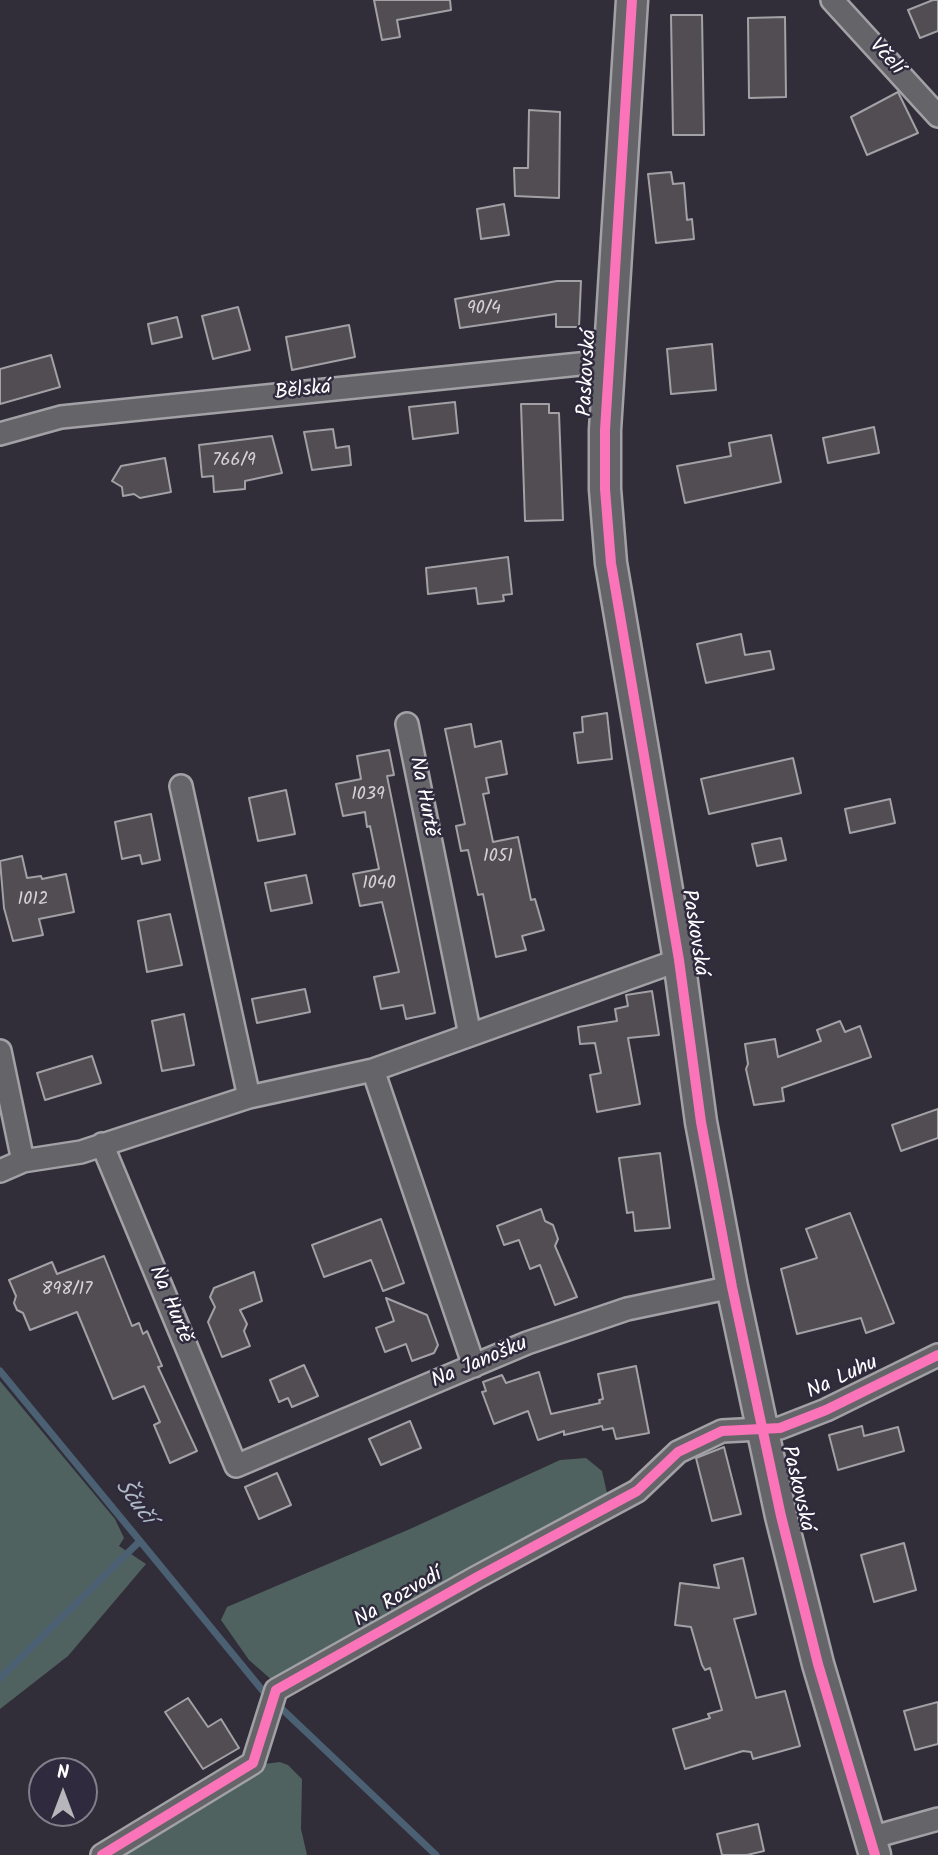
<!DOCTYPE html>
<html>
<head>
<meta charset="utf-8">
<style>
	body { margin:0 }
	#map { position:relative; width:938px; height:1855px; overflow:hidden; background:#312e39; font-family:Kalam,sans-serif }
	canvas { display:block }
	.north { position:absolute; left:28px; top:1757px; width:70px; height:70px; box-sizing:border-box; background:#2f2a3d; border:2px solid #827f8b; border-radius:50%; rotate:0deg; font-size:19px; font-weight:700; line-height:28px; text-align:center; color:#fff }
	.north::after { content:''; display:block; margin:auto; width:24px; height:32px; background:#b7b6ba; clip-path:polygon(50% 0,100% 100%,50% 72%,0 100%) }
</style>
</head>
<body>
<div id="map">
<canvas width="938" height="1855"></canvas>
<div class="north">N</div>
</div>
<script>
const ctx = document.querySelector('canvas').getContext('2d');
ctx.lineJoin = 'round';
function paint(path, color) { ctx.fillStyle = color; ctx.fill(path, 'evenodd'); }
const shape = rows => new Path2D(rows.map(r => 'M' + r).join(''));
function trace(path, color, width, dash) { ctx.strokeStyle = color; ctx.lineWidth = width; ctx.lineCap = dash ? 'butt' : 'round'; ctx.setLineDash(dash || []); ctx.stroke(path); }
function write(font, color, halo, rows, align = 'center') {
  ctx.font = font + ' Kalam,sans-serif'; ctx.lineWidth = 5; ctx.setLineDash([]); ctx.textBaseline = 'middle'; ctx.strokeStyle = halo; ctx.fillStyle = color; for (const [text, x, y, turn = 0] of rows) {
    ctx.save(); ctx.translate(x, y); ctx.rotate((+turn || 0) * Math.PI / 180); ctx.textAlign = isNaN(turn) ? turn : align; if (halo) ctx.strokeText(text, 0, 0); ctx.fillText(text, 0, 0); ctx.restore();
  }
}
paint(shape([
	[0,1381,115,1519,124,1538,119,1546,146,1564,68,1656,0,1709],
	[586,1458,602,1471,609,1502,345,1639,273,1681,249,1660,221,1620,227,1607,410,1529,560,1460],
	[280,1762,288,1765,302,1779,301,1829,307,1855,117,1855,264,1764]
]), '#4f6260');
trace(shape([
	[0,1371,140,1541,0,1678],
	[140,1541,263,1691,436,1855]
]), '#4b6073', 7);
const building = shape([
	[374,0,450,0,451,10,397,20,400,37,382,40,374,0],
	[933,0,938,0,938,31,920,38,908,10,933,0],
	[671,15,702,15,704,135,673,135,671,15],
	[785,17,786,97,749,98,748,18,785,17],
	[898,92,918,133,867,155,851,117,898,92],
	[529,110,560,112,559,198,515,196,514,168,528,168,529,110],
	[671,172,673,184,684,183,687,220,692,219,694,239,656,243,648,174,671,172],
	[504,204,509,235,481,239,477,209,504,204],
	[557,281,581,281,579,327,556,327,556,314,460,328,455,299,557,281],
	[238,307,250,350,213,359,202,316,238,307],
	[177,317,182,337,152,344,148,324,177,317],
	[349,325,355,357,292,370,286,337,349,325],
	[712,344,716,390,671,394,667,349,712,344],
	[51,355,60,387,0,404,0,369,51,355],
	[455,402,458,433,413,439,409,407,455,402],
	[521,404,549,404,549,413,559,413,563,520,525,521,521,404],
	[874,427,879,453,828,463,823,438,874,427],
	[333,429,336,448,349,446,351,465,312,470,304,432,333,429],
	[771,435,781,482,685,503,677,466,731,456,729,443,771,435],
	[272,436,282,473,245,481,245,489,214,492,213,476,202,477,199,445,272,436],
	[165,458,171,492,140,498,134,494,123,496,122,487,112,481,121,466,165,458],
	[508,557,512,594,503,595,504,601,478,604,476,588,428,594,426,568,508,557],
	[741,634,745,655,770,651,774,669,706,683,697,644,741,634],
	[607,713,612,759,578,763,574,733,583,732,582,717,607,713],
	[471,724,475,747,501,741,507,774,486,778,489,793,483,794,493,842,518,837,531,900,535,899,544,930,522,936,526,950,496,957,483,894,478,895,468,850,461,851,456,826,465,824,445,729,471,724],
	[389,750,394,775,387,776,435,1013,406,1019,403,1005,381,1009,374,977,399,972,382,902,360,906,353,874,379,869,370,826,367,827,365,812,343,816,336,784,361,779,357,756,389,750],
	[793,758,801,793,709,814,701,779,793,758],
	[286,790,295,834,258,841,249,798,286,790],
	[890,799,895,823,850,833,845,809,890,799],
	[151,814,160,860,142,864,140,855,122,859,115,822,151,814],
	[781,838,786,860,757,866,752,844,781,838],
	[22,856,27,878,41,876,42,879,66,874,74,912,39,919,43,935,13,941,4,908,0,861,22,856],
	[306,875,312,903,271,911,265,883,306,875],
	[170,914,182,965,147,972,138,921,170,914],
	[305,989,310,1012,257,1023,252,999,305,989],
	[652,991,659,1035,628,1038,640,1104,597,1112,590,1075,601,1073,595,1043,580,1044,578,1027,617,1021,615,1009,628,1006,626,995,652,991],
	[184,1014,194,1065,162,1071,152,1021,184,1014],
	[840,1021,845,1032,860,1026,871,1057,782,1088,784,1101,754,1105,746,1069,748,1064,745,1044,775,1039,778,1057,821,1041,817,1030,840,1021],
	[92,1056,101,1083,45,1100,37,1073,92,1056],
	[938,1109,938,1138,901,1151,892,1125,938,1109],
	[660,1153,670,1228,635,1231,633,1212,627,1213,619,1158,660,1153],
	[541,1209,545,1221,553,1225,558,1239,555,1246,577,1297,555,1305,540,1265,530,1269,519,1240,504,1245,497,1226,541,1209],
	[850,1213,894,1323,866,1333,861,1318,797,1334,781,1269,817,1258,806,1229,850,1213],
	[381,1219,404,1283,383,1291,371,1260,324,1277,312,1245,381,1219],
	[104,1256,132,1326,139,1323,143,1334,147,1331,162,1366,158,1367,197,1451,170,1463,154,1425,160,1422,144,1386,113,1399,77,1312,30,1330,23,1313,17,1310,14,1303,16,1296,9,1280,52,1262,57,1274,104,1256],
	[254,1272,262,1301,240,1310,247,1324,244,1331,250,1346,222,1357,208,1322,215,1307,210,1297,214,1288,254,1272],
	[386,1298,427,1315,438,1345,434,1353,412,1361,406,1344,385,1352,376,1328,394,1321,386,1298],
	[304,1365,318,1396,292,1407,288,1398,279,1402,270,1380,304,1365],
	[636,1366,649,1433,616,1439,613,1428,603,1430,602,1426,564,1435,564,1431,538,1440,528,1411,494,1424,482,1392,486,1391,483,1382,502,1375,506,1383,539,1372,551,1414,600,1403,599,1400,603,1399,598,1374,636,1366],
	[410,1421,421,1448,381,1465,369,1439,410,1421],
	[862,1426,864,1436,898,1427,904,1451,838,1470,829,1435,862,1426],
	[724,1447,741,1514,712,1521,696,1458,724,1447],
	[277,1473,291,1505,259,1519,245,1487,277,1473],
	[904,1543,916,1590,874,1602,861,1555,904,1543],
	[743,1558,756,1614,734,1619,756,1698,785,1691,800,1746,753,1759,751,1752,743,1751,685,1769,673,1729,710,1718,708,1714,722,1710,710,1668,705,1670,702,1665,691,1627,675,1625,680,1583,719,1588,714,1565,743,1558],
	[188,1698,208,1727,221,1719,239,1748,203,1769,165,1712,188,1698],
	[938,1702,938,1744,915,1750,904,1711,938,1702],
	[758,1824,764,1851,747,1855,722,1855,717,1834,758,1824]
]);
paint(building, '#514d52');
trace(building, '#a2a1a6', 2);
const street = shape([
	[832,0,938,116],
	[0,434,61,417,609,361],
	[407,724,470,1035],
	[181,786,249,1097],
	[0,1051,23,1161],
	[373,1070,474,1366],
	[102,1144,236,1466,527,1343,627,1309,732,1287],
	[0,1171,23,1161,81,1152,249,1097,373,1070,679,960],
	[870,1838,938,1819],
	[102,1855,253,1763,276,1690,477,1577,637,1491,678,1452,722,1431,780,1428,826,1410,938,1355]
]);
const secondary = shape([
	[632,0,605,430,605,489,611,563,679,960,701,1122,732,1287,781,1516,818,1664,875,1855]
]);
trace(street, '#a2a1a6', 26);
trace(secondary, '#a2a1a6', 35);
trace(street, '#656469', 21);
trace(secondary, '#656469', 30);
trace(shape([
	[632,0,605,430,605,489,611,563,679,960,701,1122,732,1287,781,1516,818,1664,875,1855],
	[102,1855,253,1763,276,1690,477,1577,637,1491,678,1452,722,1431,780,1428,826,1410,938,1355]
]), '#fb73b8', 10);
write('18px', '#d4d2d4', null, [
	["90/4",484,310],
	["766/9",234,462],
	["1039",368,796],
	["1051",498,858],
	["1040",379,885],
	["1012",33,901],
	["898/17",67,1291]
]);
write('21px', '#fff', '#2f2a3d', [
	["Včelí",885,58,48],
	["Paskovská",589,373,-87],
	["Bělská",303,392,-6],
	["Na Hurtě",422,797,79],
	["Paskovská",693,933,81],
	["Na Hurtě",169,1305,67],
	["Na Janošku",480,1364,-23],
	["Na Luhu",843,1379,-25],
	["Paskovská",796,1489,77],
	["Na Rozvodí",399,1599,-30]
]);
write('italic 23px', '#afbac3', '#2f2a3d', [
	["Ščučí",133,1503,53]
]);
</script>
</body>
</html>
